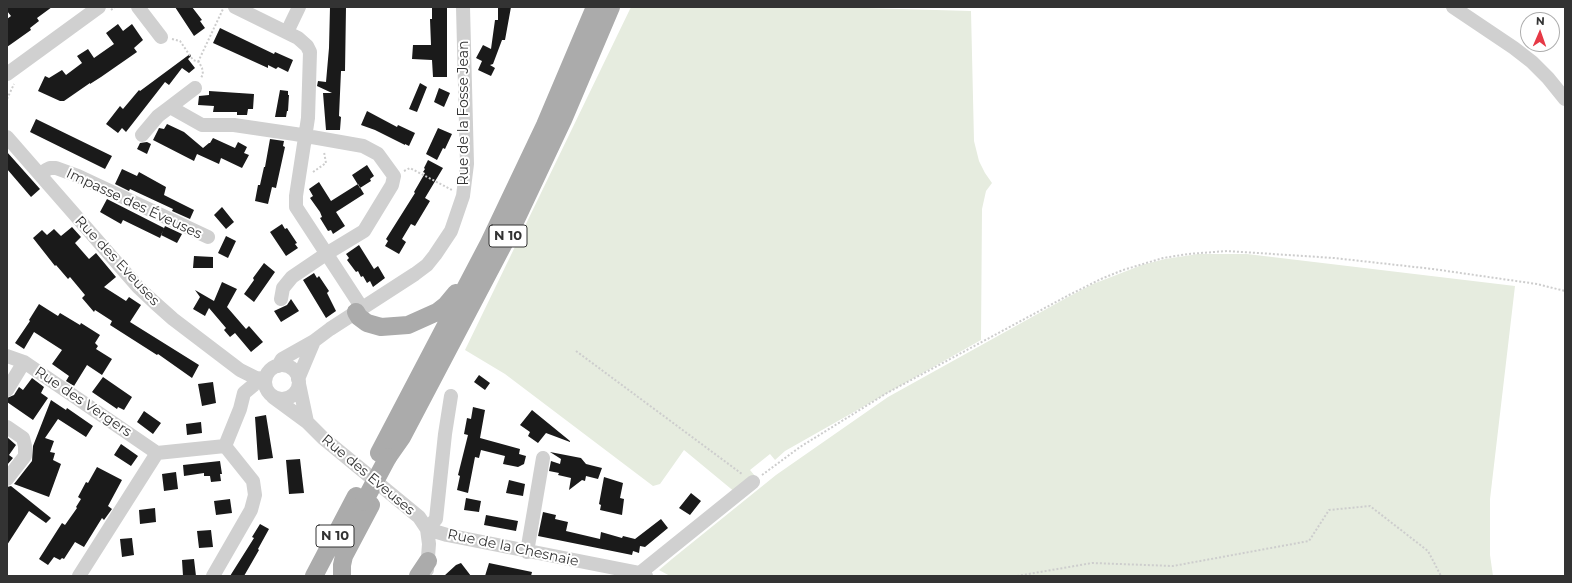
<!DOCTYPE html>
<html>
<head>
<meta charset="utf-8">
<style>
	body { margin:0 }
	#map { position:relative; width:1572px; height:583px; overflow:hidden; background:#fff; font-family:Montserrat,sans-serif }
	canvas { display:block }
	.frame { position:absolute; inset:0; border:8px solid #333; pointer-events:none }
	.north { position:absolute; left:1520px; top:12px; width:40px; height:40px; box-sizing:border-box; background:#fff; border:1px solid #adadad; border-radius:50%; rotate:2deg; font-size:11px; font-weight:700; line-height:16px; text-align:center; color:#333 }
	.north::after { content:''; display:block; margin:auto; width:14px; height:18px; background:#e63946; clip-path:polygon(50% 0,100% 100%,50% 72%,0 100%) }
</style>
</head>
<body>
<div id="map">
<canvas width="1572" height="583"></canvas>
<div class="frame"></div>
<div class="north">N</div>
</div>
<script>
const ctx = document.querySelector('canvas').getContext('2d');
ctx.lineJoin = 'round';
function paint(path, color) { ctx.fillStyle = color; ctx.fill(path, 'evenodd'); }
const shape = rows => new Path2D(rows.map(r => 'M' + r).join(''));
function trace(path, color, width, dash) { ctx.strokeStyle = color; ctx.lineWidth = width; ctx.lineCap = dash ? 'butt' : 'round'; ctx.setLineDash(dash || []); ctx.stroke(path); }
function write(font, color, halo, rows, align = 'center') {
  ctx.font = font + ' Montserrat,sans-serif'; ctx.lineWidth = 4; ctx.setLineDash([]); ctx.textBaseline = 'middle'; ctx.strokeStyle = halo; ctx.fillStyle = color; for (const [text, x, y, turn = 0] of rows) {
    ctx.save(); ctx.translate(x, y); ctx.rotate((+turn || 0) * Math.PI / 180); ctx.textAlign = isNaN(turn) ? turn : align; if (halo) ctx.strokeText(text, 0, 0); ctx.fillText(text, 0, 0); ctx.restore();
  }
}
paint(shape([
	[631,7,831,7,971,11,974,141,979,161,985,173,992,183,986,191,982,209,981,340,785,451,775,460,770,454,750,470,755,476,736,493,684,450,660,484,653,486,505,374,465,350],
	[1198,254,1247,254,1515,286,1490,499,1490,555,1493,576,670,576,659,570,672,559,776,475,888,397,1068,297,1093,284,1142,265,1165,259]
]), '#e6ecdf');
paint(shape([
	[7,7,52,7,37,18,39,21,30,28,31,30,7,47,7,19,11,16,7,11],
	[175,7,192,7,202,20,200,21,205,28,194,36],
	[330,7,346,7,345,71,341,71,339,116,341,117,340,130,326,130,323,93,332,93,317,86,318,81,326,82,329,48],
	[432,7,447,7,447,77,433,77,432,60,412,59,413,45,431,45,430,19,432,19],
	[498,7,511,7,505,40,502,40,493,64,490,65,495,68,491,76,478,70,482,61,476,58,483,45,491,49,495,20,498,20],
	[118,24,123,31,132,24,143,40,134,48,137,52,101,77,90,84,90,83,64,101,60,101,38,91,45,76,49,78,62,70,66,75,82,63,77,56,88,49,94,58,114,44,106,33],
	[220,28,274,54,275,52,293,60,288,72,278,67,276,69,268,65,268,68,213,43],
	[190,54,191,56,188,59,195,68,189,73,182,68,169,85,165,82,126,132,122,128,118,133,106,124,120,106,123,109,139,90,140,91],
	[420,83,427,87,417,112,409,109],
	[439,88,450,93,444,107,434,102],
	[280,90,288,91,288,95,289,95,288,111,287,111,286,117,275,117],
	[209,91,254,94,253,109,248,109,247,115,237,115,237,112,213,112,214,106,198,105,199,96,209,95],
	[367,111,397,127,398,125,415,133,409,146,405,144,405,145,375,130,361,125],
	[36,119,112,156,105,169,30,132],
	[167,124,184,132,203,148,209,143,210,143,213,138,235,148,238,142,247,147,244,153,249,155,242,168,221,158,219,164,197,154,194,161,153,140,159,128,164,129],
	[438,128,452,134,445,149,443,148,437,160,426,154],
	[270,139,284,141,283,146,285,147,276,188,272,187,268,204,255,201,258,185,260,185,264,167,265,167],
	[147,142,151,144,147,154,137,149,140,143],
	[7,152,40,189,31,197,7,169],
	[428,160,443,168,425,198,430,201,415,226,411,224,402,239,406,242,399,254,385,246,388,241,386,239,415,193,414,192,425,173,423,172,425,169,424,168],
	[367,165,374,176,370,179,371,181,360,188,352,175],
	[122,169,137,176,139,172,166,187,164,195,194,210,190,219,172,211,173,209,130,189,129,191,115,184],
	[319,182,331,201,358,184,364,194,336,212,345,226,333,234,331,230,328,231,320,218,322,217,320,212,310,198,313,196,309,189],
	[107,199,164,228,160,238,123,220,121,224,100,212],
	[222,207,234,222,226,229,214,215],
	[282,224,285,229,287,228,297,243,295,244,298,248,286,256,270,232],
	[165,226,182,234,177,243,161,235],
	[72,227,81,237,75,243,89,259,96,253,116,277,104,287,126,301,129,297,141,305,130,322,199,365,192,378,158,354,157,355,110,325,112,321,95,310,94,312,82,298,85,295,70,277,68,279,56,265,55,266,33,238,42,230,47,235,54,229,61,236],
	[226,236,236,241,228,258,218,253],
	[359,245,374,269,378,266,385,278,373,287,370,281,367,283,363,276,361,277,358,271,356,272,347,260,349,258,346,254],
	[194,256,213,257,213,268,193,268],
	[264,263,275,272,254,302,244,294,254,280,253,278],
	[314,273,317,278,319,276,329,291,327,293,336,311,326,318,303,280],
	[222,282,237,289,227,307,246,329,249,326,263,342,251,352,235,333,230,337,224,330,226,328,209,308,205,316,193,309,200,297,195,290,214,301],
	[291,299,299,311,281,322,274,311,287,305],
	[39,304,58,316,60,313,80,325,81,323,100,335,95,343,98,346,96,349,112,359,102,375,87,365,74,386,66,381,69,376,52,364,62,350,34,332,24,349,15,343,30,321,29,320],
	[479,375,490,383,485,390,474,382],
	[103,377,132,397,124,410,118,407,117,409,92,392],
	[32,378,44,387,41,393,48,398,33,420,7,402,7,398,14,395,19,387,23,390],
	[213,382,216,403,202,406,198,384],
	[51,400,66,410,67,408,93,426,86,437,58,419,45,438,54,441,50,452,55,453,53,460,61,464,49,497,14,484,32,461,33,446],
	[473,407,485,410,480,438,520,449,519,454,526,456,524,464,518,467,503,464,505,456,481,450,479,458,475,457,468,493,457,490,460,476,458,475,468,435,464,434,467,418,471,419],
	[532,410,570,441,570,442,546,433,538,443,528,436,530,432,520,425],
	[144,411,161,423,153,434,137,422],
	[266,415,273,458,258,460,255,417],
	[201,422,202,433,187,435,186,424],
	[7,437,16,445,9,455,13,458,7,465],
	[121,444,138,456,131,466,114,455],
	[550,452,581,458,586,464,602,468,598,479,586,476,585,481,582,480,569,490,571,478,558,475,559,473,549,471,551,461,560,464,561,459],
	[300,459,304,493,289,494,286,460],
	[220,461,222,474,220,474,221,481,211,482,210,476,204,476,204,473,184,476,183,465],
	[97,467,122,480,108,506,112,509,104,520,102,518,84,547,75,542,64,559,62,558,60,560,54,557,48,565,39,559,62,523,65,525,77,508,76,507,81,499,78,497,86,482,88,483],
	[176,472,178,489,164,491,162,474],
	[604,477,623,483,620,498,624,499,622,515,600,510,601,505,599,504],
	[509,480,525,484,523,496,506,493],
	[11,486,51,518,46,523,29,511,7,545,7,487],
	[691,493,701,501,690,515,679,508],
	[466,498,481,501,479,512,464,510],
	[230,499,232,513,216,515,214,501],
	[155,508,156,522,140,524,139,510],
	[543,512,556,515,555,519,568,522,566,531,600,539,601,532,622,538,623,536,635,539,661,519,668,528,645,547,640,546,639,553,633,551,632,555,538,536],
	[486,515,518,521,516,531,484,525],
	[260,524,269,529,258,549,259,550,244,576,230,576,254,538,252,537],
	[211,530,213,547,199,548,197,531],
	[132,538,134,555,122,557,120,539],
	[194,559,196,576,183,576,182,560],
	[461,563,471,576,444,576,456,565],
	[489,563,532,572,531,576,485,576]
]), '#1a1a1a');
trace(shape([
	[111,10,115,7],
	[172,39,180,41,193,60,199,62,202,68,203,74,201,78],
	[198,62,223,9],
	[7,99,14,84],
	[404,171,410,168,452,190],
	[313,172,326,163,324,152],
	[576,351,742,474],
	[762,475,800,447,887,393,1069,295,1101,279,1123,270,1163,258,1188,254,1227,251,1334,258,1433,269,1537,284,1565,291],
	[1017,576,1092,563,1173,566,1309,541,1329,510,1370,506,1428,551,1441,576]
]), '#cdcdcd', 2, [2, 2]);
trace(shape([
	[138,7,161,37],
	[235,7,298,38,307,46,310,52,308,118,296,196,296,207,362,308],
	[1453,7,1514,48,1532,62,1548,78,1565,99],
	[287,32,299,7],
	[7,74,99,7],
	[195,88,170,107,202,125,234,125,295,134,363,146,378,154,394,176,392,185,364,231,326,254,292,277,283,288,281,299],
	[142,135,158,116,170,107],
	[7,137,138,287,155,303,173,319,240,370,256,378,265,379],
	[41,176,46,170,50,168,56,168,78,176,208,237],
	[7,356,24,362,157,453],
	'265 382a17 17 0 1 1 34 0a17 17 0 1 1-34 0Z',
	[278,366,282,359,314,341,330,329,415,274,427,265,435,255,451,231,463,196,467,164,463,7],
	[298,379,314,341],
	[299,384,307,422],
	[7,390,24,362],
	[273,397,307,422,323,438,419,517,427,529,429,544,427,570],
	[7,427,23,438,25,446,25,456,7,479],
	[225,446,240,409,244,393,256,383,265,382],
	[427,529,447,535,640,573,646,576],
	[427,529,436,519,445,434,451,396],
	[527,552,543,458],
	[640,573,753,482],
	[79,576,157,453,225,446],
	[213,576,251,510,255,495,253,481,225,446]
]), '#d0d0d0', 14);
trace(shape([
	[356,312,359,317,367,323,381,327,408,325,437,312,446,305,456,293],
	[379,453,488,245,545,125,595,7],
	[388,457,402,437,513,226,563,120,611,7],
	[314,576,356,496],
	[342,576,342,565,344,556,371,505],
	[418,576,428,561]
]), '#ababab', 18);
trace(shape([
	[364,502,388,457]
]), '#ababab', 18);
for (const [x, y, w] of [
	[508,236,38],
	[335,536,38]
]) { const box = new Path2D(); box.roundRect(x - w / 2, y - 11, w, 22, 3); ctx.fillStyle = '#fff'; ctx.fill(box); trace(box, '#333', 1); }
write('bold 13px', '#333', null, [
	["N 10",508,236],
	["N 10",335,536]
]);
write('14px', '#333', '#fff', [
	["Rue de la Fosse Jean",464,113,-90],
	["Impasse des Éveuses",134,204,25],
	["Rue des Eveuses",117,261,47],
	["Rue des Vergers",83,402,34],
	["Rue des Eveuses",368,475,40],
	["Rue de la Chesnaie",513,548,12]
]);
</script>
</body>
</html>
